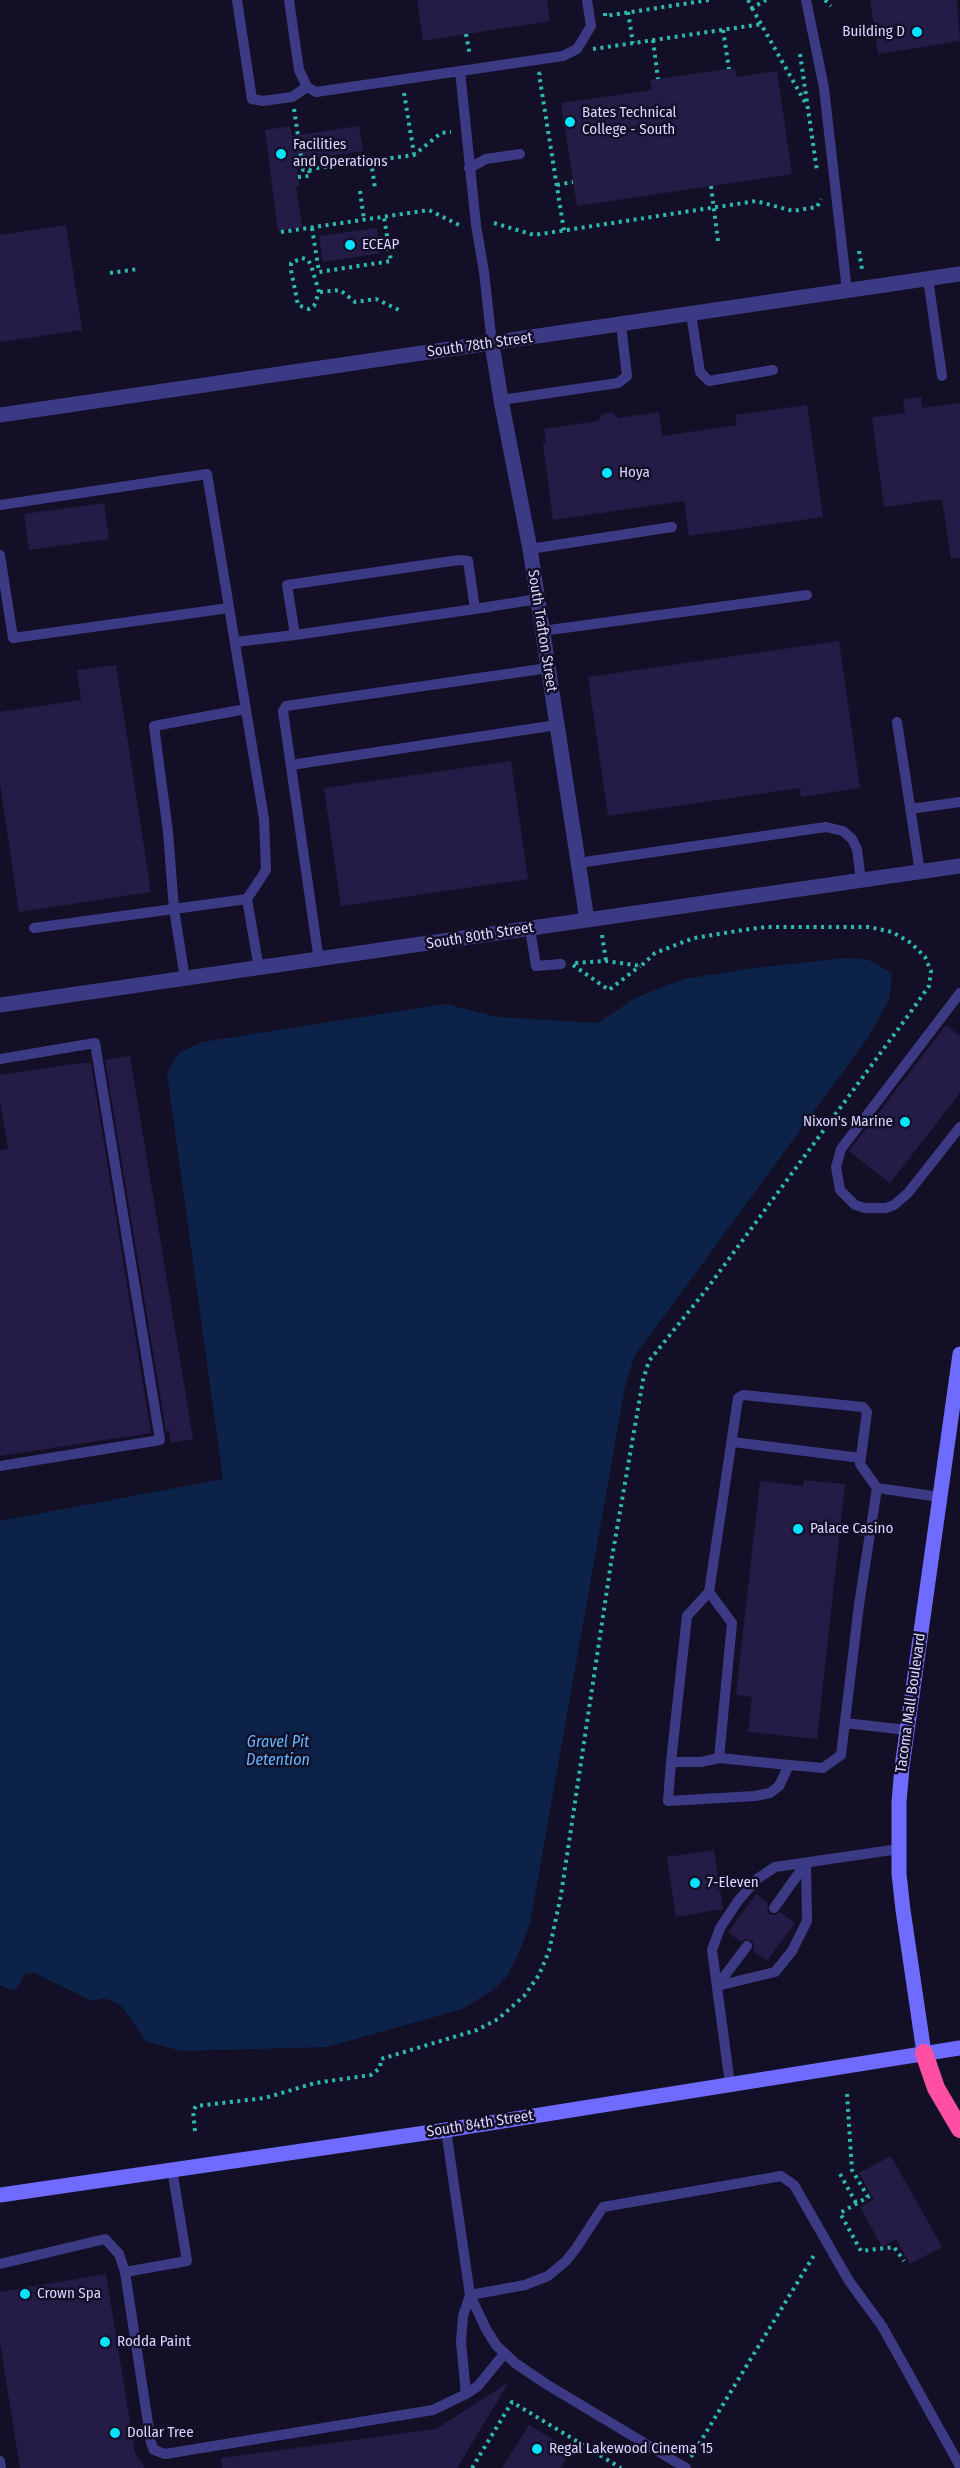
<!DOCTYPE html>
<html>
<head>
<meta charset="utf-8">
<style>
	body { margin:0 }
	canvas { display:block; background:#130f26 }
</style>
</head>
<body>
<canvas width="960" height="2468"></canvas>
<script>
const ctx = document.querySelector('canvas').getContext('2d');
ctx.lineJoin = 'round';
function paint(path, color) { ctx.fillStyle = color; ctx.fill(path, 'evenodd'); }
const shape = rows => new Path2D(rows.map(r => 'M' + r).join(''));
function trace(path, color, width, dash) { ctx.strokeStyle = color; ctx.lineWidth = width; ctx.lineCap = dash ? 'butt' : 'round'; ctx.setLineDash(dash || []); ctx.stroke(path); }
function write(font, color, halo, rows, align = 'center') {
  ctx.font = font + ' "Fira Sans Condensed",sans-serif'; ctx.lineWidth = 5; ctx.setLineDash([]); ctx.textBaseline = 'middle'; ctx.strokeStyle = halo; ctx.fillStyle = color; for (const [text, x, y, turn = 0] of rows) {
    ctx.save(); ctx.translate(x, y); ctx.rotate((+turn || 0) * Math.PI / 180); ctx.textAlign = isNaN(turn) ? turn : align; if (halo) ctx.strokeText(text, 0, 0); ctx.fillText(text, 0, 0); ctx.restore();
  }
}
paint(shape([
	[846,958,869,960,892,973,889,1000,867,1039,634,1357,625,1387,530,1923,520,1950,507,1976,492,1991,462,2009,327,2047,182,2051,147,2042,122,2007,115,2002,102,1998,92,2001,35,1973,25,1974,18,1987,10,1990,0,1985,0,1521,223,1479,167,1073,179,1053,202,1042,445,1004,497,1017,598,1023,637,997,684,979,754,968]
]), '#0c2248');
paint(shape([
	[417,0,547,0,550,21,423,41],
	[870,0,957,0,960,41,878,54],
	[735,68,736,77,777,71,792,174,577,206,561,103,652,90,650,80],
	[290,126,292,136,359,126,363,151,296,161,299,186,296,186,302,227,278,231,265,130],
	[66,225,82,330,0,342,0,235],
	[377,228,380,253,323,262,319,236],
	[921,397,922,408,960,403,960,558,951,559,942,499,884,507,872,417,905,413,903,399],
	[807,405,823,517,689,536,684,501,553,520,543,444,546,443,544,429,598,421,603,414,607,413,612,413,619,418,659,412,662,436,737,425,735,415],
	[104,503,109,539,29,550,24,514],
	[839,641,860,788,801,797,800,788,608,816,588,677],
	[116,665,151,892,19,912,0,784,0,712,81,700,77,670],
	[511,761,528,879,341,906,324,788],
	[946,1025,960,1036,960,1093,890,1183,849,1151],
	[130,1056,193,1439,171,1443,169,1431,166,1431,105,1060],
	[81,1063,91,1063,151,1433,0,1456,0,1150,8,1149,0,1100,0,1075],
	[804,1480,845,1484,817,1739,748,1732,752,1697,736,1695,760,1481,803,1486],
	[714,1850,723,1909,676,1917,667,1857],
	[756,1894,768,1903,767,1908,769,1914,774,1915,780,1912,795,1923,767,1961,753,1951,754,1944,751,1940,745,1939,741,1942,728,1932],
	[891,2156,942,2247,910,2264,896,2239,882,2247,860,2207,874,2200,859,2173],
	[106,2274,135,2453,145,2468,20,2468,0,2343,0,2292],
	[509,2382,457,2468,222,2468,221,2458,436,2429],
	[529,2425,562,2445,558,2453,567,2458,560,2468,502,2468]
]), '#241b47');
trace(shape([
	[748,0,752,8,766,0],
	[825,0,831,6],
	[752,8,806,104],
	[628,12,633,43],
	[605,13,605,16,709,0],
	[723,30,729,69],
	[466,34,470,56],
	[653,40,658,79],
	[593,49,762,24],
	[800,54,817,171],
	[541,73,539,74,564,231],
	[404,93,414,154],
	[294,109,303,170,414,155,441,133,451,132],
	[371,161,375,188],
	[298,177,310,176,309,169],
	[557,185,573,182],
	[711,186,718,241],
	[360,191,364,220],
	[494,223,534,235,756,201,793,211,817,207,821,199],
	[312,228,319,272,391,261,384,217],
	[281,232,429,210,463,227],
	[859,251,862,269],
	[302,258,308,260,311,265,319,292,314,306,309,309,298,305,291,270,291,263,302,258],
	[110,273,138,269],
	[320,292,340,290,355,302,376,299,399,310],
	[602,935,606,961],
	[573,965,609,990,640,966],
	[847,2094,852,2170,868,2197,840,2213,861,2251,894,2247,904,2261],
	[195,2131,193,2111,196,2106,265,2098,315,2083,371,2075,380,2068,381,2059,477,2030,498,2019,524,1996,539,1975,549,1951,561,1895,611,1563,643,1380,649,1361,706,1290,910,1013,929,986,931,971,925,957,911,943,892,932,869,927,766,927,743,930,694,938,655,953,641,966,606,961,574,963],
	[840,2174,856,2203],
	[691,2457,816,2252],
	[472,2468,512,2402,621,2468]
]), '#2fb8b0', 4, [3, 4.5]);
trace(shape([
	[237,0,252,99,263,101,292,97,307,87],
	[289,0,299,70,307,87,316,92,563,56,577,49,591,26,587,0],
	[806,0,824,88,847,291],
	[460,71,476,225,484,272,492,344],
	[469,168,486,159,520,154],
	[928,279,942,376],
	[691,314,700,372,709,381,773,370],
	[501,400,618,383,627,376,621,325],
	[0,505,207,474,264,819,266,870,247,899,259,969],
	[530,549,672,527],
	[0,555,13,638,229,608],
	[475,609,468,561,459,560,287,585,295,635,475,609,538,599],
	[542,631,807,595],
	[235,642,295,635],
	[897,722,920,872],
	[291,765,557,725],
	[910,809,960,802],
	[578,863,826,827,843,831,852,839,857,849,861,881],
	[34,928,247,899],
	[530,929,536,966,561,964],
	[319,961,283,711,286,706,548,668],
	[185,979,174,909,168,832,154,726,246,709],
	[960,993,841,1149,836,1167,840,1190,855,1205,865,1208,886,1208,894,1205,908,1193,960,1127],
	[0,1059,95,1043,160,1440,0,1466],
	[733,1442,861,1458],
	[877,1488,940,1497],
	[709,1592,732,1623,719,1758],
	[845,1723,907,1730],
	[671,1762,701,1762,719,1758,789,1765,823,1768,841,1755,859,1605,877,1488,860,1464,867,1412,863,1407,743,1395,738,1398,709,1592,687,1616,671,1762,668,1801,755,1796,770,1793,779,1786,789,1765],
	[774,1908,806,1863],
	[717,1986,775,1972,792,1951,807,1921,806,1863],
	[717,1986,747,1946],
	[730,2084,712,1950,720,1928,738,1901,757,1879,775,1867,899,1849],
	[446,2130,470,2295,486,2329,496,2345,515,2363,546,2384,686,2468],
	[0,2264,105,2239,119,2254,125,2272,151,2443,154,2450,165,2454,433,2410,466,2394,478,2386,504,2354],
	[125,2272,187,2261,172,2169],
	[466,2394,461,2342,463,2316,470,2295,525,2285,548,2276,566,2261,577,2247,603,2207,781,2176,794,2185,849,2281,882,2326,960,2466],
	[0,2461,1,2468]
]), '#3d3a85', 10);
trace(shape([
	[492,344,501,400,530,549,587,920],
	[0,415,960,274],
	[0,1005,960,866]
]), '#3d3a85', 15);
trace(shape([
	[924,2053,903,1910,899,1874,899,1802,902,1767,960,1354],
	[0,2195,446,2130,960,2048]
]), '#6f6bff', 15);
trace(shape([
	[924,2053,936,2088,960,2129]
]), '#ff4fa3', 18);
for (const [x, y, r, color] of [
	[917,32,6,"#00e5ff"],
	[570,122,6,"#00e5ff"],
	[281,154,6,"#00e5ff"],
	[350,245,6,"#00e5ff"],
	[607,473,6,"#00e5ff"],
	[905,1122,6,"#00e5ff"],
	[798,1529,6,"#00e5ff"],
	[695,1883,6,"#00e5ff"],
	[25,2294,6,"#00e5ff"],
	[105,2342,6,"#00e5ff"],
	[115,2433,6,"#00e5ff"],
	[537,2449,6,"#00e5ff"]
]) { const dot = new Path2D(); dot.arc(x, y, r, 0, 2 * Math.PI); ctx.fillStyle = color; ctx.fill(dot); trace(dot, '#130f26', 2); }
write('15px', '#d9d4ff', '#130f26', [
	["Building D",905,32,"right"],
	["Bates Technical",582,113],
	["College - South",582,130],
	["Facilities",293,145],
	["and Operations",293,162],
	["ECEAP",362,245],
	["Hoya",619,473],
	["Nixon's Marine",893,1122,"right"],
	["Palace Casino",810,1529],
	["7-Eleven",707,1883],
	["Crown Spa",37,2294],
	["Rodda Paint",117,2342],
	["Dollar Tree",127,2433],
	["Regal Lakewood Cinema 15",549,2449]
], 'left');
write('15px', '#d9d4ff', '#130f26', [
	["South 78th Street",480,345,-8],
	["South Trafton Street",542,631,81],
	["South 80th Street",480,936,-9],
	["Tacoma Mall Boulevard",911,1703,-82],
	["South 84th Street",480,2124,-9]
]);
write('italic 16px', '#62b6ff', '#130f26', [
	["Gravel Pit",278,1743],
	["Detention",278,1761]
]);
</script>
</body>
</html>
